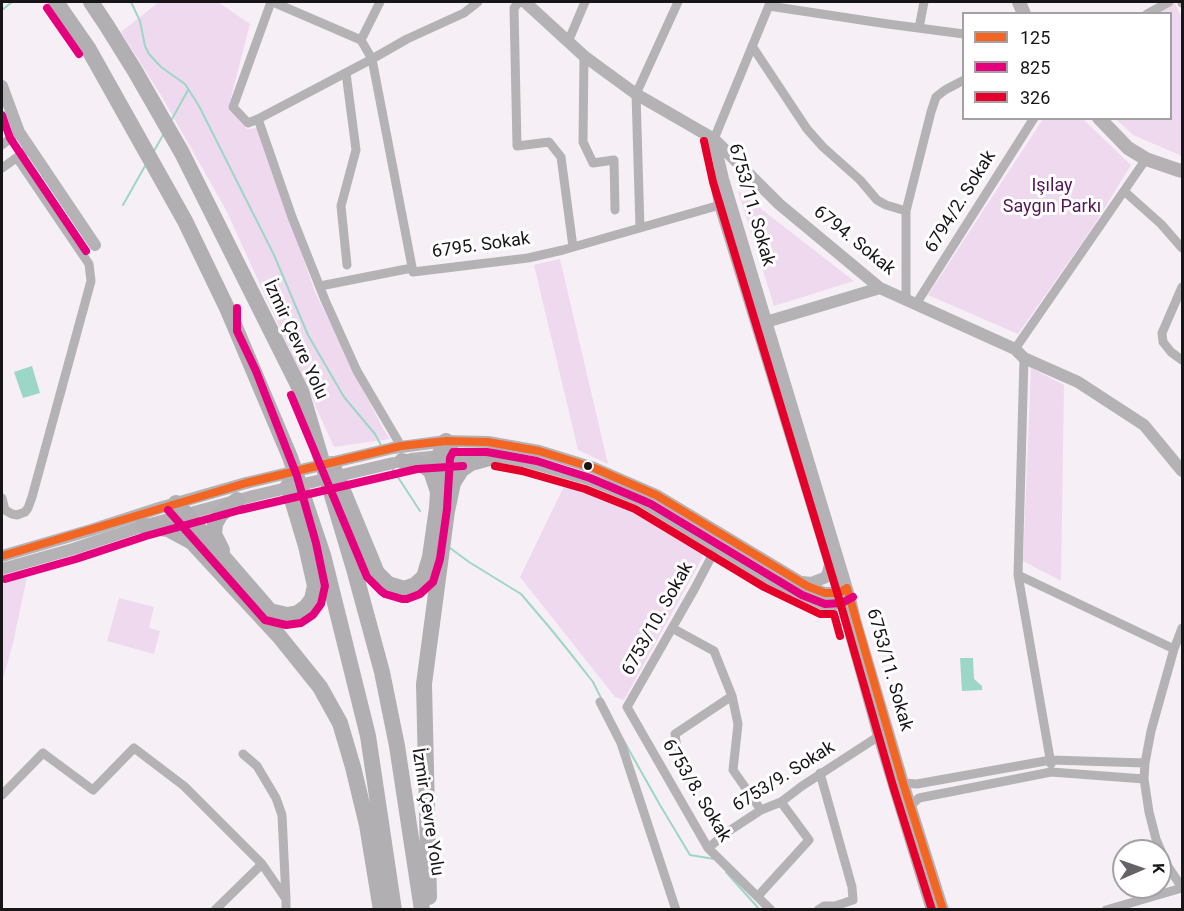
<!DOCTYPE html>
<html>
<head>
<meta charset="utf-8">
<style>
	body { margin:0 }
	#map { position:relative; width:1184px; height:911px; overflow:hidden; background:#f6f0f6; font-family:Roboto,sans-serif }
	canvas { display:block }
	.frame { position:absolute; inset:0; border:3px solid #181518; pointer-events:none }
	.legend { position:absolute; left:962px; top:12px; width:210px; height:108px; box-sizing:border-box; background:#fff; border:2px solid #a3a1a3; margin:0; padding:8px 10px; list-style:none; font-size:18px; color:#181518 }
	.legend li { display:flex; align-items:center; gap:12px; height:30px }
	.legend b { width:30px; border:2px solid #a3a1a3 }
	.north { position:absolute; left:1112px; top:839px; width:60px; height:60px; box-sizing:border-box; background:#fff; border:2px solid #a3a1a3; border-radius:50%; rotate:88deg; font-size:16px; font-weight:700; line-height:24px; text-align:center; color:#181518 }
	.north::after { content:''; display:block; margin:auto; width:21px; height:27px; background:#666266; clip-path:polygon(50% 0,100% 100%,50% 72%,0 100%) }
</style>
</head>
<body>
<div id="map">
<canvas width="1184" height="911"></canvas>
<div class="frame"></div>
<ul class="legend">
<li><b style="height:8px;background:#f26522"></b>125</li>
<li><b style="height:8px;background:#e5007d"></b>825</li>
<li><b style="height:8px;background:#e4002b"></b>326</li>
</ul>
<div class="north">K</div>
</div>
<script>
const ctx = document.querySelector('canvas').getContext('2d');
ctx.lineJoin = 'round';
function paint(path, color) { ctx.fillStyle = color; ctx.fill(path, 'evenodd'); }
const shape = rows => new Path2D(rows.map(r => 'M' + r).join(''));
function trace(path, color, width, dash) { ctx.strokeStyle = color; ctx.lineWidth = width; ctx.lineCap = dash ? 'butt' : 'round'; ctx.setLineDash(dash || []); ctx.stroke(path); }
function write(font, color, halo, rows, align = 'center') {
  ctx.font = font + ' Roboto,sans-serif'; ctx.lineWidth = 6; ctx.setLineDash([]); ctx.textBaseline = 'middle'; ctx.strokeStyle = halo; ctx.fillStyle = color; for (const [text, x, y, turn = 0] of rows) {
    ctx.save(); ctx.translate(x, y); ctx.rotate((+turn || 0) * Math.PI / 180); ctx.textAlign = isNaN(turn) ? turn : align; if (halo) ctx.strokeText(text, 0, 0); ctx.fillText(text, 0, 0); ctx.restore();
  }
}
paint(shape([
	[159,2,218,2,250,24,229,105,247,129,258,128,315,292,382,427,390,439,334,447,226,210,162,97,121,32],
	[1175,3,1182,18,1182,156,1133,135,1116,119,1170,118,1170,14,1157,13],
	[1043,119,1083,119,1131,165,1093,227,1018,334,928,295],
	[738,191,854,281,774,306],
	[560,259,608,464,578,450,534,265],
	[1031,368,1064,385,1061,581,1023,561],
	[567,480,639,507,700,545,703,557,624,700,615,697,520,577],
	[28,573,13,643,2,683,2,584],
	[119,598,154,607,149,628,160,631,154,654,107,641]
]), '#efd9ef');
paint(shape([
	[32,366,40,393,23,398,14,372],
	[960,658,973,658,974,679,982,686,982,690,962,691]
]), '#9cd6c6');
trace(shape([
	[131,2,140,21,145,46,149,54,161,67,185,84,199,106,274,255,308,335,344,397,375,434,382,447],
	[2,10,12,2],
	[172,119,188,90],
	[154,151,163,135],
	[123,205,145,166],
	[392,468,420,511],
	[450,548,469,562,521,594,550,628,571,654,593,682,601,698],
	[625,743,660,805,690,855,714,859],
	[726,872,760,910]
]), '#9cd6c6', 2);
trace(shape([
	[273,2,361,40],
	[380,2,361,40,372,59,413,272,528,258,563,250,720,205],
	[519,2,514,8,517,146,549,142,561,157,573,247],
	[1182,2,1182,3],
	[769,6,888,24,964,34],
	[1147,14,1169,2],
	[919,28,924,2],
	[568,42,585,2],
	[752,46,807,129,823,147,860,180,877,200,886,205,906,211],
	[584,56,583,142,593,163,614,160,615,210],
	[346,73,356,150,341,206,347,265],
	[258,119,248,123,233,107,271,2],
	[714,139,770,3],
	[2,145,19,132],
	[2,168,30,148],
	[1124,191,1161,224,1182,248],
	[640,228,636,94,678,2],
	[320,286,412,268],
	[1182,287,1162,333,1163,342,1171,352,1182,360],
	[906,300,906,211,931,112,936,97,945,90,964,80],
	[916,304,1034,118],
	[1015,349,1146,159],
	[1024,358,1018,575,1174,649],
	[401,446,357,371,325,300,292,217,258,119,372,59,407,39,464,13,478,2],
	[2,498,5,510,12,514,17,515,25,512,28,508,32,497,91,281,89,264,17,158],
	[717,546,695,588,627,707,708,848,771,910],
	[1018,575,1051,764],
	[672,628,714,651,732,696,675,734,678,757,688,779],
	[1182,628,1174,649,1151,731,1145,763,1144,779,1149,812,1156,839,1167,865,1179,883,1182,886],
	[732,696,738,724,733,770,761,810],
	[600,702,621,743,676,910],
	[243,754,257,766,276,798,282,815,286,899],
	[903,783,917,784,1051,760,1145,763],
	[2,795,43,753,93,790,134,748,184,786,262,864,286,899,286,910],
	[911,805,919,798,1051,772,1144,779],
	[708,848,729,831,761,810,781,802,802,786,879,736],
	[758,896,809,840,781,802],
	[215,910,262,864],
	[818,910,824,906,835,906,853,900,852,887,820,773],
	[1106,910,1182,888]
]), '#b5b2b5', 9);
trace(shape([
	[525,2,584,56,636,94,714,139,779,204,880,288,1015,349,1024,358,1078,382,1144,425,1182,471],
	[2,86,19,132,95,245],
	[714,141,723,179,850,599,855,620,903,783,943,910],
	[717,174,717,188,720,205,842,602,879,736,932,910],
	[766,322,880,288],
	[393,448,446,441,488,442,539,451,594,468,656,495,807,586,825,593,839,593,843,590],
	[411,459,439,456,497,456,524,461,588,479,640,500,768,578,823,604,835,604,847,600],
	[2,556,91,530,159,508,246,483],
	[2,569,73,549,143,526,253,496],
	[802,582,811,583,824,578,827,576,830,565]
]), '#b5b2b5', 12);
trace(shape([
	[1019,2,1024,14],
	[1099,118,1128,148,1146,159,1178,170,1182,171]
]), '#b5b1b5', 14);
trace(shape([
	[56,2,88,48,185,221,227,308,290,457,323,555,368,736,394,910],
	[91,2,107,26,135,71,182,153,301,391,354,569,382,672,397,746,422,910],
	[446,441,453,456,453,483],
	[402,461,423,465,431,471,437,489],
	[332,464,377,573,388,584,404,589,415,585,424,577,430,557,437,508,439,475,439,456,446,441],
	[176,503,186,514,270,611,287,615,298,613,306,607,312,599,315,586,306,546,288,486],
	[143,526,168,529,192,542,279,636,320,687,340,723,353,767,367,825,381,910],
	[222,550,214,534,215,524,220,515,237,500],
	[429,897,424,684,447,511,453,483,461,470,471,463,497,456]
]), '#b2afb2', 16);
trace(shape([
	[246,483,393,448],
	[253,496,393,463]
]), '#b5b2b5', 12);
trace(shape([
	[2,556,246,483,401,446,446,441,488,442,539,451,594,468,656,495,807,586,825,593,839,593,847,588,903,783,943,910]
]), '#f26522', 8);
trace(shape([
	[47,8,79,54],
	[2,115,10,138,86,251],
	[291,395,367,577,381,591,385,594,402,599,407,599,420,594,433,582,440,559,447,509,450,458,453,452,487,452,537,461,590,478,651,504,802,595,825,604,842,603,853,597],
	[168,510,265,620,286,625,301,623,313,615,321,604,325,586,316,543,297,476,256,371,237,331,237,308],
	[5,579,76,559,146,536,240,510,417,469,463,466]
]), '#e5007d', 8);
trace(shape([
	[704,141,713,182,840,602,893,786,932,910],
	[495,466,522,471,585,489,635,509,764,587,820,614,834,614,840,636]
]), '#e4002b', 8);
for (const [x, y, r, color] of [
	[588,466,5,"#181518"]
]) { const dot = new Path2D(); dot.arc(x, y, r, 0, 2 * Math.PI); ctx.fillStyle = color; ctx.fill(dot); trace(dot, '#fff', 2); }
write('18px', '#541757', '#fff', [
	["Işılay",1052,186],
	["Saygın Parkı",1052,207]
]);
write('18px', '#181518', '#fff', [
	["6794/2. Sokak",961,202,-58],
	["6753/11. Sokak",751,205,74],
	["6794. Sokak",854,241,39],
	["6795. Sokak",481,246,-8],
	["İzmir Çevre Yolu",295,340,65],
	["6753/10. Sokak",658,619,-61],
	["6753/11. Sokak",889,670,74],
	["6753/9. Sokak",784,777,-32],
	["6753/8. Sokak",696,791,59],
	["İzmir Çevre Yolu",427,812,81]
]);
</script>
</body>
</html>
